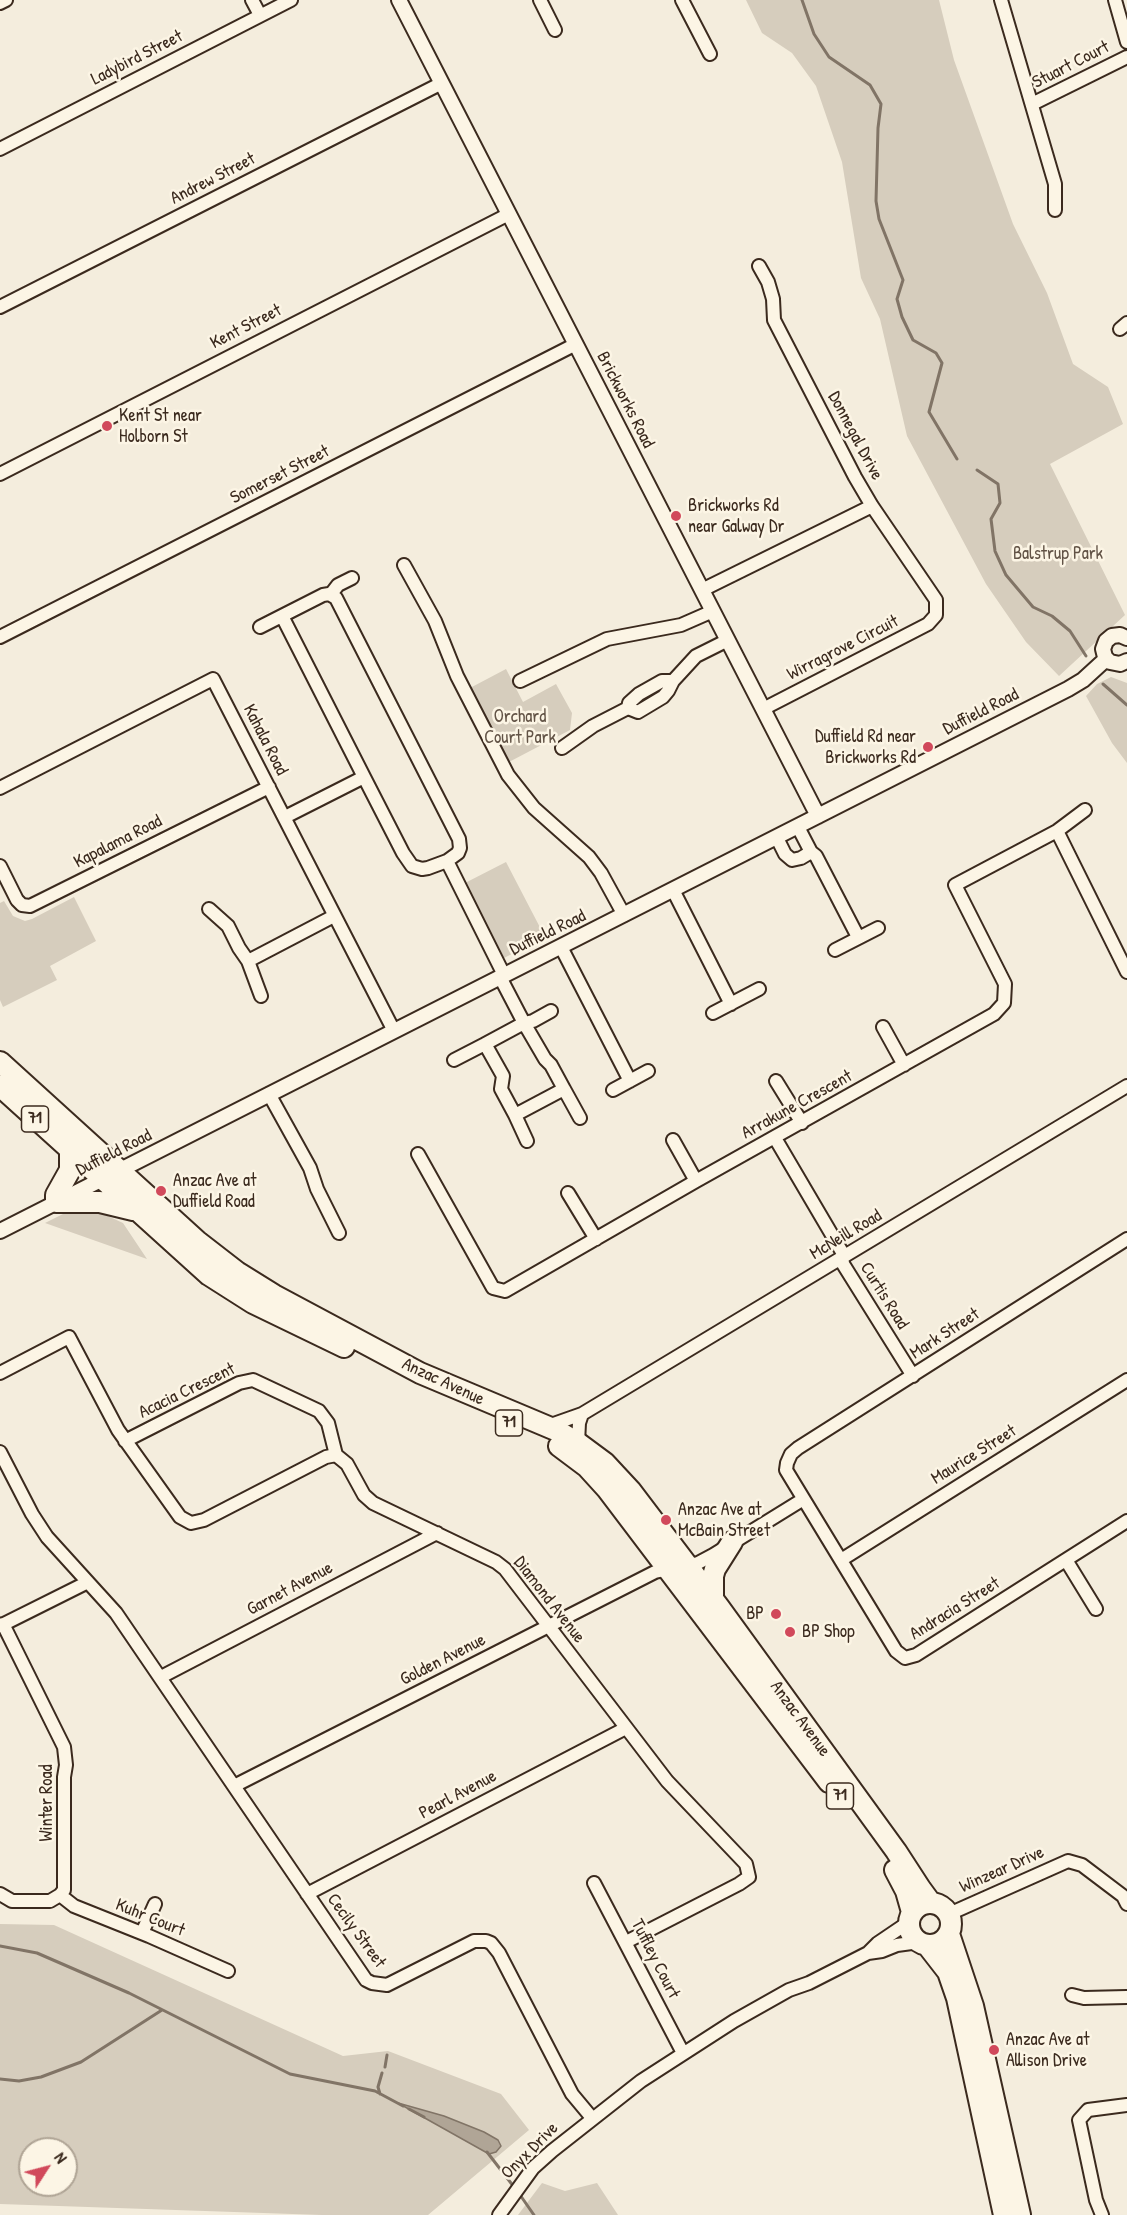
<!DOCTYPE html>
<html>
<head>
<meta charset="utf-8">
<style>
	body { margin:0 }
	#map { position:relative; width:1127px; height:2215px; overflow:hidden; background:#f4eddd; font-family:"Patrick Hand",sans-serif }
	canvas { display:block }
	.north { position:absolute; left:18px; top:2137px; width:60px; height:60px; box-sizing:border-box; background:#fcf5e5; border:2px solid #afa495; border-radius:50%; rotate:54deg; font-size:16px; font-weight:700; line-height:24px; text-align:center; color:#3b2a1e }
	.north::after { content:''; display:block; margin:auto; width:21px; height:27px; background:#d1495b; clip-path:polygon(50% 0,100% 100%,50% 72%,0 100%) }
</style>
</head>
<body>
<div id="map">
<canvas width="1127" height="2215"></canvas>
<div class="north">N</div>
</div>
<script>
const ctx = document.querySelector('canvas').getContext('2d');
ctx.lineJoin = 'round';
function paint(path, color) { ctx.fillStyle = color; ctx.fill(path, 'evenodd'); }
const shape = rows => new Path2D(rows.map(r => 'M' + r).join(''));
function trace(path, color, width, dash) { ctx.strokeStyle = color; ctx.lineWidth = width; ctx.lineCap = dash ? 'butt' : 'round'; ctx.setLineDash(dash || []); ctx.stroke(path); }
function write(font, color, halo, rows, align = 'center') {
  ctx.font = font + ' "Patrick Hand",sans-serif'; ctx.lineWidth = 5; ctx.setLineDash([]); ctx.textBaseline = 'middle'; ctx.strokeStyle = halo; ctx.fillStyle = color; for (const [text, x, y, turn = 0] of rows) {
    ctx.save(); ctx.translate(x, y); ctx.rotate((+turn || 0) * Math.PI / 180); ctx.textAlign = isNaN(turn) ? turn : align; if (halo) ctx.strokeText(text, 0, 0); ctx.fillText(text, 0, 0); ctx.restore();
  }
}
paint(shape([
	[746,0,939,0,954,60,1013,224,1047,293,1073,364,1108,387,1123,424,1050,464,1125,615,1059,676,1026,642,986,584,907,436,880,319,861,278,842,162,816,86,792,53,762,33],
	[506,669,523,702,556,684,572,713,570,730,509,762,470,688],
	[1111,677,1127,683,1127,763,1112,743,1086,696,1097,684],
	[506,862,545,937,504,958,465,883],
	[74,897,96,941,50,966,57,980,3,1007,0,1000,0,903,4,901,13,916,25,921,32,919],
	[75,1208,99,1212,123,1223,147,1259,45,1223],
	[0,1924,54,1925,343,2056,388,2051,501,2094,529,2130,428,2215,322,2215,0,2204],
	[30,2149,66,2149,66,2185,30,2185],
	[542,2183,565,2191,597,2183,618,2215,518,2215]
]), '#d6cdbd');
const water = shape([
	[398,2103,444,2116,484,2132,498,2140,501,2146,496,2152,489,2154,398,2103]
]);
paint(water, '#b0a596');
trace(water, '#817466', 1.5);
trace(shape([
	[802,0,814,34,829,57,870,85,881,104,878,128,876,201,879,219,903,280,897,299,902,317,913,340,936,353,942,363,929,412,957,459],
	[977,470,998,484,1000,503,991,519,995,551,1006,575,1033,607,1052,616,1070,631,1086,656],
	[1103,684,1127,705],
	[0,1946,37,1953,129,1993,290,2074,375,2091,403,2106],
	[385,2067,387,2055],
	[0,2079,19,2081,41,2077,81,2062,162,2010],
	[380,2094,378,2087,382,2073],
	[409,2109,424,2117],
	[487,2152,514,2187],
	[518,2192,534,2215]
]), '#817466', 3);
const minor = shape([
	[252,0,260,15],
	[540,0,555,30],
	[682,0,710,54],
	[1001,0,1055,184,1055,210],
	[1115,0,1127,42],
	[0,3,6,0],
	[1032,104,1127,57],
	[0,149,291,0],
	[759,266,768,282,773,299,774,320,855,477,872,506,936,600,936,615,928,624,763,709],
	[0,307,442,83],
	[1120,329,1127,323],
	[0,474,509,214],
	[404,565,435,621,457,676,508,775,534,808,589,857,601,873,624,915],
	[702,590,872,506],
	[331,594,338,585,352,578],
	[282,616,364,777,285,817],
	[260,627,323,595,329,594,336,598,459,839,460,848,458,853,447,861,428,868,422,869,412,866,403,853,364,777],
	[0,637,576,344],
	[520,681,607,639,681,625,713,611],
	[628,708,638,712,663,697,668,691,673,681,696,656,728,640],
	[562,748,593,726,628,708,629,703,639,694,662,681,673,681],
	[0,788,213,679,394,1031],
	[798,827,811,852],
	[1057,831,1127,972],
	[777,838,785,854,792,860,801,858,811,852,816,856,858,937],
	[447,861,504,975],
	[0,866,17,900,22,905,30,906,269,787],
	[673,890,731,1004],
	[209,909,228,926,239,948,248,961,334,916],
	[561,947,630,1081],
	[835,950,878,928],
	[248,961,261,996],
	[500,977,524,1023,545,1059,551,1065,564,1089,515,1115,501,1089,503,1076,485,1044,524,1023,533,1021,551,1011],
	[713,1013,759,989],
	[883,1027,904,1065],
	[454,1060,485,1044],
	[776,1081,802,1123],
	[564,1089,580,1118],
	[613,1090,648,1071],
	[269,1094,310,1168,317,1189,339,1233],
	[515,1115,527,1141],
	[775,1138,842,1252,843,1264,913,1376],
	[673,1140,696,1181],
	[418,1154,493,1288,505,1291,696,1181,994,1014,1004,1003,1005,984,955,885,1057,831,1085,810],
	[568,1193,596,1239],
	[1127,1239,798,1448,791,1454,787,1463,786,1470,896,1651,905,1658,916,1655,1127,1521],
	[0,1373,69,1337,118,1430,180,1517,191,1523,204,1520,326,1457,336,1455,347,1464,364,1495,373,1503,496,1562,505,1569,667,1781,746,1864,749,1877,739,1884,626,1942],
	[548,1426,582,1414,1127,1086],
	[125,1441,239,1383,253,1380,319,1411,328,1423,336,1455],
	[578,1443,579,1423,582,1414],
	[0,1452,32,1514,47,1537,116,1613,366,1980,372,1983,387,1985,474,1941,486,1941,491,1943,499,1953,572,2094,592,2118],
	[841,1560,1127,1380],
	[1066,1560,1096,1609],
	[0,1626,88,1582],
	[161,1677,437,1533],
	[234,1786,655,1572,698,1563,713,1555,802,1500],
	[594,1883,683,2053],
	[0,1894,12,1901,50,1901,60,1895,64,1890,64,1777,66,1765,64,1747,3,1624],
	[307,1894,626,1728],
	[60,1895,74,1906,149,1936,228,1971],
	[949,1914,1068,1861,1082,1865,1123,1896,1127,1904],
	[142,1933,155,1904],
	[868,1953,882,1951,897,1945,919,1942],
	[1072,1995,1084,1998,1127,1997],
	[499,2215,533,2168,552,2151,641,2081,734,2021,789,1990,809,1983,868,1953,878,1943,909,1922],
	[1102,2215,1096,2200,1079,2120,1088,2110,1127,2105]
]);
const tertiary = shape([
	[399,0,818,816],
	[1127,638,1120,635,1112,636,1106,641,1103,649,1105,657,1110,662,1120,664,1127,661],
	[0,1231,1068,689,1083,680,1106,659]
]);
const trunk = shape([
	[0,1062,197,1241,237,1272,274,1295,420,1373,558,1431,578,1443,605,1463,631,1491,719,1607,896,1851,920,1888,931,1903],
	[0,1086,209,1275,253,1303,344,1347],
	[70,1151,70,1170,56,1195,56,1202,100,1202,133,1210],
	[559,1446,587,1467,607,1489,829,1782],
	[713,1598,713,1576,715,1569,732,1542],
	[895,1870,906,1891,912,1912],
	'909 1924a21 21 0 1 1 42 0a21 21 0 1 1-42 0Z',
	[949,1934,973,2006,1020,2215],
	[927,1945,948,1972,957,1998,1004,2215]
]);
trace(minor, '#3b2a1e', 16);
trace(tertiary, '#3b2a1e', 18);
trace(trunk, '#3b2a1e', 24);
trace(minor, '#fcf5e5', 12);
trace(tertiary, '#fcf5e5', 14);
trace(trunk, '#fcf5e5', 20);
for (const [x, y, r, color] of [
	[107,426,6,"#d1495b"],
	[676,516,6,"#d1495b"],
	[928,747,6,"#d1495b"],
	[161,1191,6,"#d1495b"],
	[666,1520,6,"#d1495b"],
	[776,1614,6,"#d1495b"],
	[790,1632,6,"#d1495b"],
	[994,2050,6,"#d1495b"]
]) { const dot = new Path2D(); dot.arc(x, y, r, 0, 2 * Math.PI); ctx.fillStyle = color; ctx.fill(dot); trace(dot, '#fcf5e5', 2); }
for (const [x, y, w] of [
	[35,1119,27],
	[509,1423,27],
	[840,1796,27]
]) { const box = new Path2D(); box.roundRect(x - w / 2, y - 13, w, 26, 4.5); ctx.fillStyle = '#fcf5e5'; ctx.fill(box); trace(box, '#3b2a1e', 1.5); }
write('bold 16px', '#3b2a1e', null, [
	["71",35,1119],
	["71",509,1423],
	["71",840,1796]
]);
write('18px', '#3b2a1e', '#fcf5e5', [
	["Ladybird Street",137,58,-27],
	["Stuart Court",1071,65,-27],
	["Andrew Street",213,179,-27],
	["Kent Street",246,327,-27],
	["Brickworks Road",625,400,63],
	["Donnegal Drive",855,436,62],
	["Somerset Street",280,475,-27],
	["Wirragrove Circuit",843,648,-27],
	["Duffield Road",981,712,-27],
	["Kahala Road",265,740,63],
	["Kapalama Road",118,842,-27],
	["Duffield Road",548,933,-26],
	["Arrakune Crescent",797,1105,-29],
	["Duffield Road",114,1153,-27],
	["McNeill Road",846,1235,-31],
	["Curtis Road",884,1296,58],
	["Mark Street",945,1334,-33],
	["Anzac Avenue",443,1382,25],
	["Acacia Crescent",187,1391,-26],
	["Maurice Street",974,1455,-32],
	["Garnet Avenue",290,1589,-28],
	["Diamond Avenue",549,1600,52],
	["Andracia Street",955,1609,-32],
	["Golden Avenue",443,1660,-27],
	["Anzac Avenue",800,1719,54],
	["Pearl Avenue",458,1795,-28],
	["Winter Road",47,1803,-90],
	["Winzear Drive",1002,1870,-24],
	["Kuhr Court",150,1918,22],
	["Cecily Street",356,1931,54],
	["Tuffley Court",655,1959,63],
	["Onyx Drive",530,2151,-45]
]);
write('18px', '#3b2a1e', '#fcf5e5', [
	["Kent St near",119,416],
	["Holborn St",119,437],
	["Brickworks Rd",688,506],
	["near Galway Dr",688,527],
	["Duffield Rd near",916,737,"right"],
	["Brickworks Rd",916,758,"right"],
	["Anzac Ave at",173,1181],
	["Duffield Road",173,1202],
	["Anzac Ave at",678,1510],
	["McBain Street",678,1531],
	["BP",764,1614,"right"],
	["BP Shop",802,1632],
	["Anzac Ave at",1006,2040],
	["Allison Drive",1006,2061]
], 'left');
write('18px', '#625346', '#fcf5e5', [
	["Balstrup Park",1058,554],
	["Orchard",520,717],
	["Court Park",520,738]
]);
</script>
</body>
</html>
